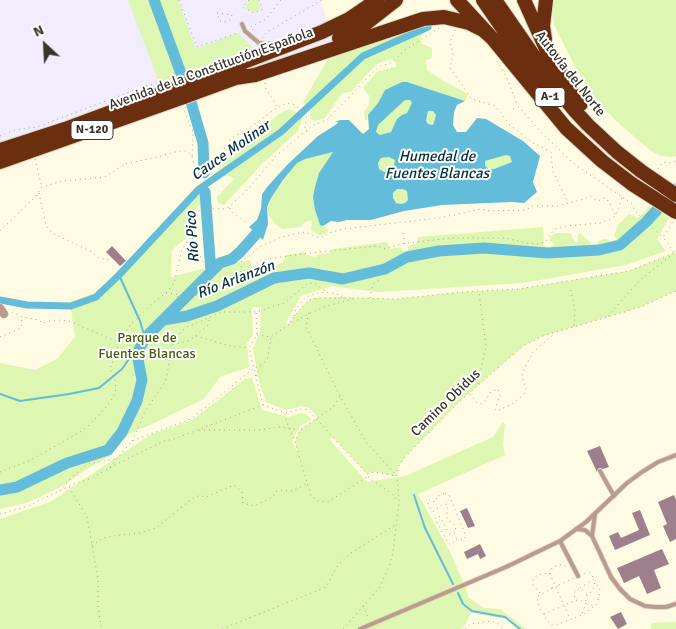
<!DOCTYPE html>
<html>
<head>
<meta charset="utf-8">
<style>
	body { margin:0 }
	#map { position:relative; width:676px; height:629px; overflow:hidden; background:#fffbe2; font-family:Signika,sans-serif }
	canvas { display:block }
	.north { position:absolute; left:20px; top:20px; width:50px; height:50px; -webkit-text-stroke:4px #fff; paint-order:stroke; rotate:335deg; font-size:14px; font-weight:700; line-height:20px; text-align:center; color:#38362a }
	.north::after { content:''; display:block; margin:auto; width:18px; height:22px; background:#38362a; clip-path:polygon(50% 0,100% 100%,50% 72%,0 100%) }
</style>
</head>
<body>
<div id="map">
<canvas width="676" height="629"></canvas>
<div class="north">N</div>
</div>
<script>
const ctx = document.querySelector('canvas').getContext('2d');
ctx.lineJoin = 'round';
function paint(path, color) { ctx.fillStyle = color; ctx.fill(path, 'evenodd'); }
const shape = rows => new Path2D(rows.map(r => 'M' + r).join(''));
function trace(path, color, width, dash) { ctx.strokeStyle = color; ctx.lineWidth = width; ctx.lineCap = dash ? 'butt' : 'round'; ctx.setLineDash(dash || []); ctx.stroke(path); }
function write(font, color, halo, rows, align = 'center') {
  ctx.font = font + ' Signika,sans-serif'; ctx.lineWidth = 4; ctx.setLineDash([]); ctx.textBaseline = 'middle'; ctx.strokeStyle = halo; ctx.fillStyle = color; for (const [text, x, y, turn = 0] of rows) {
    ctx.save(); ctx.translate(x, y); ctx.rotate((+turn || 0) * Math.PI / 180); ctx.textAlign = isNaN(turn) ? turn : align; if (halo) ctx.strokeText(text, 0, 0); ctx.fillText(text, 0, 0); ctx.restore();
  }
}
paint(shape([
	[0,0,321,0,335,51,208,94,115,129,0,168]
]), '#f1edff');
paint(shape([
	[128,0,178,0,196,49,238,33,257,51,161,87],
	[250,0,258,0,260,9,254,12,246,9,246,6],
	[555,0,676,0,676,156,673,157,661,156,651,151,615,120,593,95,580,76,554,25,552,8],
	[423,26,427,31,420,37,422,44,432,48,432,58,426,60,427,70,442,80,468,94,465,101,407,82,402,82,385,90,378,103,368,115,367,120,365,121,364,112,369,105,370,97,363,88,378,71,396,67,396,62,392,59,379,63,373,68,351,92,342,93,325,118,314,121,310,118,311,110,303,102,329,57],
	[405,100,410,100,412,103,407,114,391,132,380,135,376,132,378,125],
	[289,109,297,112,303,117,298,131,263,163,224,205,218,203,217,197,234,179,227,175,217,181,212,176,247,137,257,141,261,137,256,133,279,114],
	[428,111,433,111,436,115,433,125,428,124,426,121],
	[335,151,331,154,319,173,313,197,315,210,320,225,327,228,328,232,320,236,311,230,312,220,305,222,300,227,282,229,274,223,267,211,271,198,296,163,305,159],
	[506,155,510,156,512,162,494,169,489,169,485,166,485,161],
	[389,157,395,160,394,166,388,171,384,172,379,169,378,163,381,158],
	[200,184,200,204,194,212,189,235,172,250,171,277,217,265,250,260,253,269,257,271,265,271,283,262,286,255,304,252,306,255,316,257,318,254,329,253,332,249,387,242,390,249,401,247,404,252,408,251,408,246,416,244,418,237,543,227,544,234,543,245,549,248,554,244,549,240,552,235,555,233,570,233,575,242,578,242,578,235,580,233,591,243,592,246,597,246,598,241,605,239,609,240,613,245,618,241,614,235,618,225,629,214,638,218,650,206,669,218,657,239,666,251,626,265,523,283,377,292,332,286,301,296,286,322,287,326,302,306,313,298,343,297,397,299,461,292,518,289,629,271,676,252,676,291,638,308,543,336,523,346,459,402,406,456,399,465,397,476,374,472,367,474,333,437,329,439,367,482,405,476,493,437,503,422,505,425,503,445,505,455,418,494,450,552,466,588,468,597,484,608,500,609,526,629,517,629,507,619,471,613,464,627,460,629,0,629,0,519,50,502,150,435,192,420,245,379,252,378,262,410,288,417,301,413,306,414,312,419,299,427,292,441,298,454,295,442,300,430,318,417,309,408,301,406,286,410,266,402,259,382,253,348,260,332,261,307,252,307,253,335,247,343,249,367,220,377,204,399,150,425,130,433,108,457,87,469,59,488,26,503,0,509,0,363,35,370,57,359,75,337,70,302,94,293,117,274],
	'393 196a8 8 0 1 1 16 0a8 8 0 1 1-16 0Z',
	[676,622,676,629,650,629,652,623]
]), '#ddf6b2');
paint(shape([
	[402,82,407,82,465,101,457,105,454,112,453,125,457,132,466,132,477,118,486,119,523,141,540,156,533,182,537,192,524,203,512,202,442,205,404,211,371,220,347,220,339,222,331,221,323,226,320,225,315,210,313,197,315,187,319,173,333,152,305,159,297,163,283,180,271,198,267,207,268,224,263,240,249,227,257,220,261,209,262,194,268,186,287,165,318,136,337,124,338,122,335,122,340,120,349,120,363,134,369,129,368,115,378,103,385,90],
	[405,100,410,100,412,103,407,113,402,115,397,119,391,132,380,135,376,132,378,125],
	[428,111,433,111,436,115,433,125,428,124,426,121],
	[506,155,510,156,512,162,494,169,489,169,485,166,485,161],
	[389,157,395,160,394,166,388,171,384,172,379,169,378,163,381,158],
	[397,189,403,189,407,191,408,200,405,203,401,204,396,203,393,198,393,193]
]), '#62bcda');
trace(shape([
	[119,275,140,321,145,338],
	[0,394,20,401,69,394,99,388,122,369,131,356,137,354],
	[414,495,425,528,453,584],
	[458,593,463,604,472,611,505,617,520,629]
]), '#62bcda', 2);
trace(shape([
	[0,300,27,305,71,306,96,297,119,275,199,189,281,132,363,56,428,27]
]), '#62bcda', 7);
trace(shape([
	[154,0,183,79],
	[191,102,203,143,204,173],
	[205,192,211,272],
	[163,320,220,263,232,259,240,252,256,234],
	[0,490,17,487,67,463,108,450,122,432,137,401,142,380,137,354,145,338,163,320,187,316,217,306,274,278,309,273,343,279,385,269,407,257,439,251,484,248,547,253,599,250,620,245,646,222,676,189]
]), '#62bcda', 11);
paint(shape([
	[112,246,126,261,120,266,106,252],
	[600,446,609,467,603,469,599,468,597,472,587,451],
	[674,495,676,500,676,539,670,542,663,526,667,524,658,502],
	[467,508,475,526,468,528,460,511],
	[640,510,650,535,615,550,609,536,618,532,621,538,639,530,632,513],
	[480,544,486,556,480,559,478,554,467,559,464,552],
	[662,549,669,564,654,570,661,588,647,594,639,576,624,583,617,568],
	[621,612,627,624,618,629,610,617]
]), '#9e808d');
const lane = shape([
	[242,24,245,31,259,43,272,44],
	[600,471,614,496],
	[576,529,585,530,592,536,611,577,620,589,630,599,645,606,655,607,666,607,676,604],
	[592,536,595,514],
	[560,541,578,576],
	[360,629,506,567,560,541,586,522,627,483,642,472,658,462,676,455]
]);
const street = shape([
	[0,308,4,314]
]);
const highway = shape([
	[457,0,492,38,566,128,602,161,632,184],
	[483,0,545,90],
	[495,0,554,85,575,111,588,125,617,152,641,171],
	[524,0,546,49,575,97,581,104],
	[339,38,364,25,396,0],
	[545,39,543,26,546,0],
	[235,78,255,75,423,19,444,17,469,23,483,30,492,38],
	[189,83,322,32,349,19,377,0],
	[192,94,244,75],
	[0,150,65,129,181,86],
	[0,162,184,97]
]);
trace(lane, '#dbd8c1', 5.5);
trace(street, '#dbd8c1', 9);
trace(highway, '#dbd8c1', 16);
trace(shape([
	[179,0,197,47,237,33],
	[249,0,243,7,244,8,254,13,262,10,259,0],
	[217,13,232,15,230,20,223,22,220,21,217,13],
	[253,30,250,27,265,20,281,0],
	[455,30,450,42,453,54,450,68,472,99,495,106,510,125,531,142,551,152,553,172,568,202],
	[262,38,267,32,322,0],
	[497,61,504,72,518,106,539,130,573,163,632,204,635,211,643,219],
	[265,83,266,89,277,106],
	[186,107,184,110,193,132,192,156],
	[513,109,517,106],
	[0,136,15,130,37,127,148,85,160,83],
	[35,159,42,187],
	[658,169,663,162,671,163,676,161],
	[204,177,205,184],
	[39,193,46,226,52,233,90,251,99,258,109,260],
	[230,208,232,212,247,223],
	[649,225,662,236],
	[0,231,34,198,42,187,62,181,105,177,125,164,157,157,179,151,187,151,192,156,196,172,200,176,207,175,230,140,235,136,248,129,278,107,287,103,293,104,307,114,305,128,307,132],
	[403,233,405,244],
	[192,238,204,264],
	[674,252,663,237,674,221],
	[241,277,241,262,261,246,281,237,305,232,320,238,329,233,343,229,439,218,481,209,490,211,526,210,533,206,557,206,584,199,590,196,598,201,604,198,607,199,615,214],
	[571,290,575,311,574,327],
	[166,293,193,296,212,291,237,281,261,260,309,253,378,246,385,249,400,244,452,238,506,238,527,243,540,244,546,241,550,235,555,229,566,226,600,223,613,218,617,213,622,197],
	[177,296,185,303,193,296],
	[370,298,373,284,379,280],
	[12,312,22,317,39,320,42,323,56,320,69,321,118,342],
	[256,313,257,335,249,348,263,405],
	[309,313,306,327,340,396,366,442,396,475],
	[294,316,296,308,306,297,318,293,326,292,336,294,342,297],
	[608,316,640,280,672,255],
	[290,322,294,316,309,300,318,298,353,298],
	[257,335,271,337,290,324,310,313,327,306,356,298,397,299,461,292,518,289,629,271,676,252],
	[196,336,230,346,248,348],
	[0,337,21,328,22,317],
	[153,342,177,344,190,340,207,326,210,318],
	[256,376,262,365],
	[478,384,486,346,479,292],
	[470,394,477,403,481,404,484,402,491,392,498,389,500,395,495,409,497,411,514,403,524,394,526,388,522,376,523,371,533,352,553,335],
	[340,397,332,408,300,430,295,442,311,496,318,501,328,502,367,477],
	[285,414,287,423,295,441],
	[199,430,259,430,280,427,299,430],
	[132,441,146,410,165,382,167,375,173,340,185,328,222,312,256,312,284,303,308,283,316,284,326,292],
	[110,467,132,441,191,419,253,369,262,364,267,360,271,338],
	[0,472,29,461,85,429,101,413,113,398,116,389,115,380,110,369,119,343,131,324,152,304,166,293,174,283,182,249,191,237,195,229,198,213,202,208,223,209,229,207,249,188,276,156,313,125,327,120,375,70,381,66,393,62,405,50,439,28],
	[368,477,392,494,398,501],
	[69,487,87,517,98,579,98,604,101,629],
	[60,491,75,474,88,464,115,459],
	[445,493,449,495,466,536,463,540,456,539,451,545,448,543,435,519,438,516,440,517,448,531,450,534,455,533,456,526,447,519,447,504,442,505,433,512,427,502,430,500,436,502,437,496,445,493],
	[0,514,28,506,76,483,92,478,113,466,164,441,174,439,263,405,285,413,300,409,308,410,367,474,374,472,396,476],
	[92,546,103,538,119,535,140,533,156,528,193,498,198,496,206,497,234,485,242,492,243,503,254,506,273,497,275,492,280,490,292,491,307,484],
	[550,574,552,568,558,565,564,565,567,568],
	[559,585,574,578],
	[552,588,537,597,539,607,548,622,551,625,559,624,584,614,597,604,600,590,592,575,589,572,582,574],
	[580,588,594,579],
	[540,593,533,585,533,579,538,575,548,573,550,574,570,619],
	[587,595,585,603,594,606],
	[363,606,369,619],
	[582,613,586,604,583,601,575,600,574,593,580,588,587,594,592,592,595,582],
	[544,614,574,601],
	[222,629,326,587,338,565,351,553,395,525],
	[343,629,380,587,390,564,393,552,399,501,397,476,399,465,406,456,459,402,523,346,543,336,638,308,676,291],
	[465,629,471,624,490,621,497,623,505,629]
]), '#a7a491', 1, [1, 4]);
trace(lane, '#bb9b8d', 4);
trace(street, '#bb9b8d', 8);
trace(highway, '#6b2f0f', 14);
const highwayBridge = shape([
	[181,86,189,83],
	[184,97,192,94],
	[641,171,676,195],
	[632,184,676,212]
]);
trace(highwayBridge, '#dbd8c1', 16, []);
trace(shape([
	[552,588,559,585]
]), '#a7a491', 1, [1, 4]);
trace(highwayBridge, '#6b2f0f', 14);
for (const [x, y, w] of [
	[550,97,30],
	[92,130,42]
]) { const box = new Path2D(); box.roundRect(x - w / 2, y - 9.5, w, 19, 4); ctx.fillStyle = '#fff'; ctx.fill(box); trace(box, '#38362a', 1); }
write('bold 12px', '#38362a', null, [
	["A-1",550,97],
	["N-120",92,130]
]);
write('14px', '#38362a', '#fff', [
	["Avenida de la Constitución Española",211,69,-20],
	["Autovía del Norte",570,74,52],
	["Camino Obidus",446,403,-44]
]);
write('14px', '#475d12', '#fff', [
	["Parque de",147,338],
	["Fuentes Blancas",147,354]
]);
write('italic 15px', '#04303d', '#fff', [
	["Cauce Molinar",231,151,-35],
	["Humedal de",437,157],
	["Fuentes Blancas",437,174],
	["Río Pico",193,237,-94],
	["Río Arlanzón",236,280,-21]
]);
</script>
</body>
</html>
